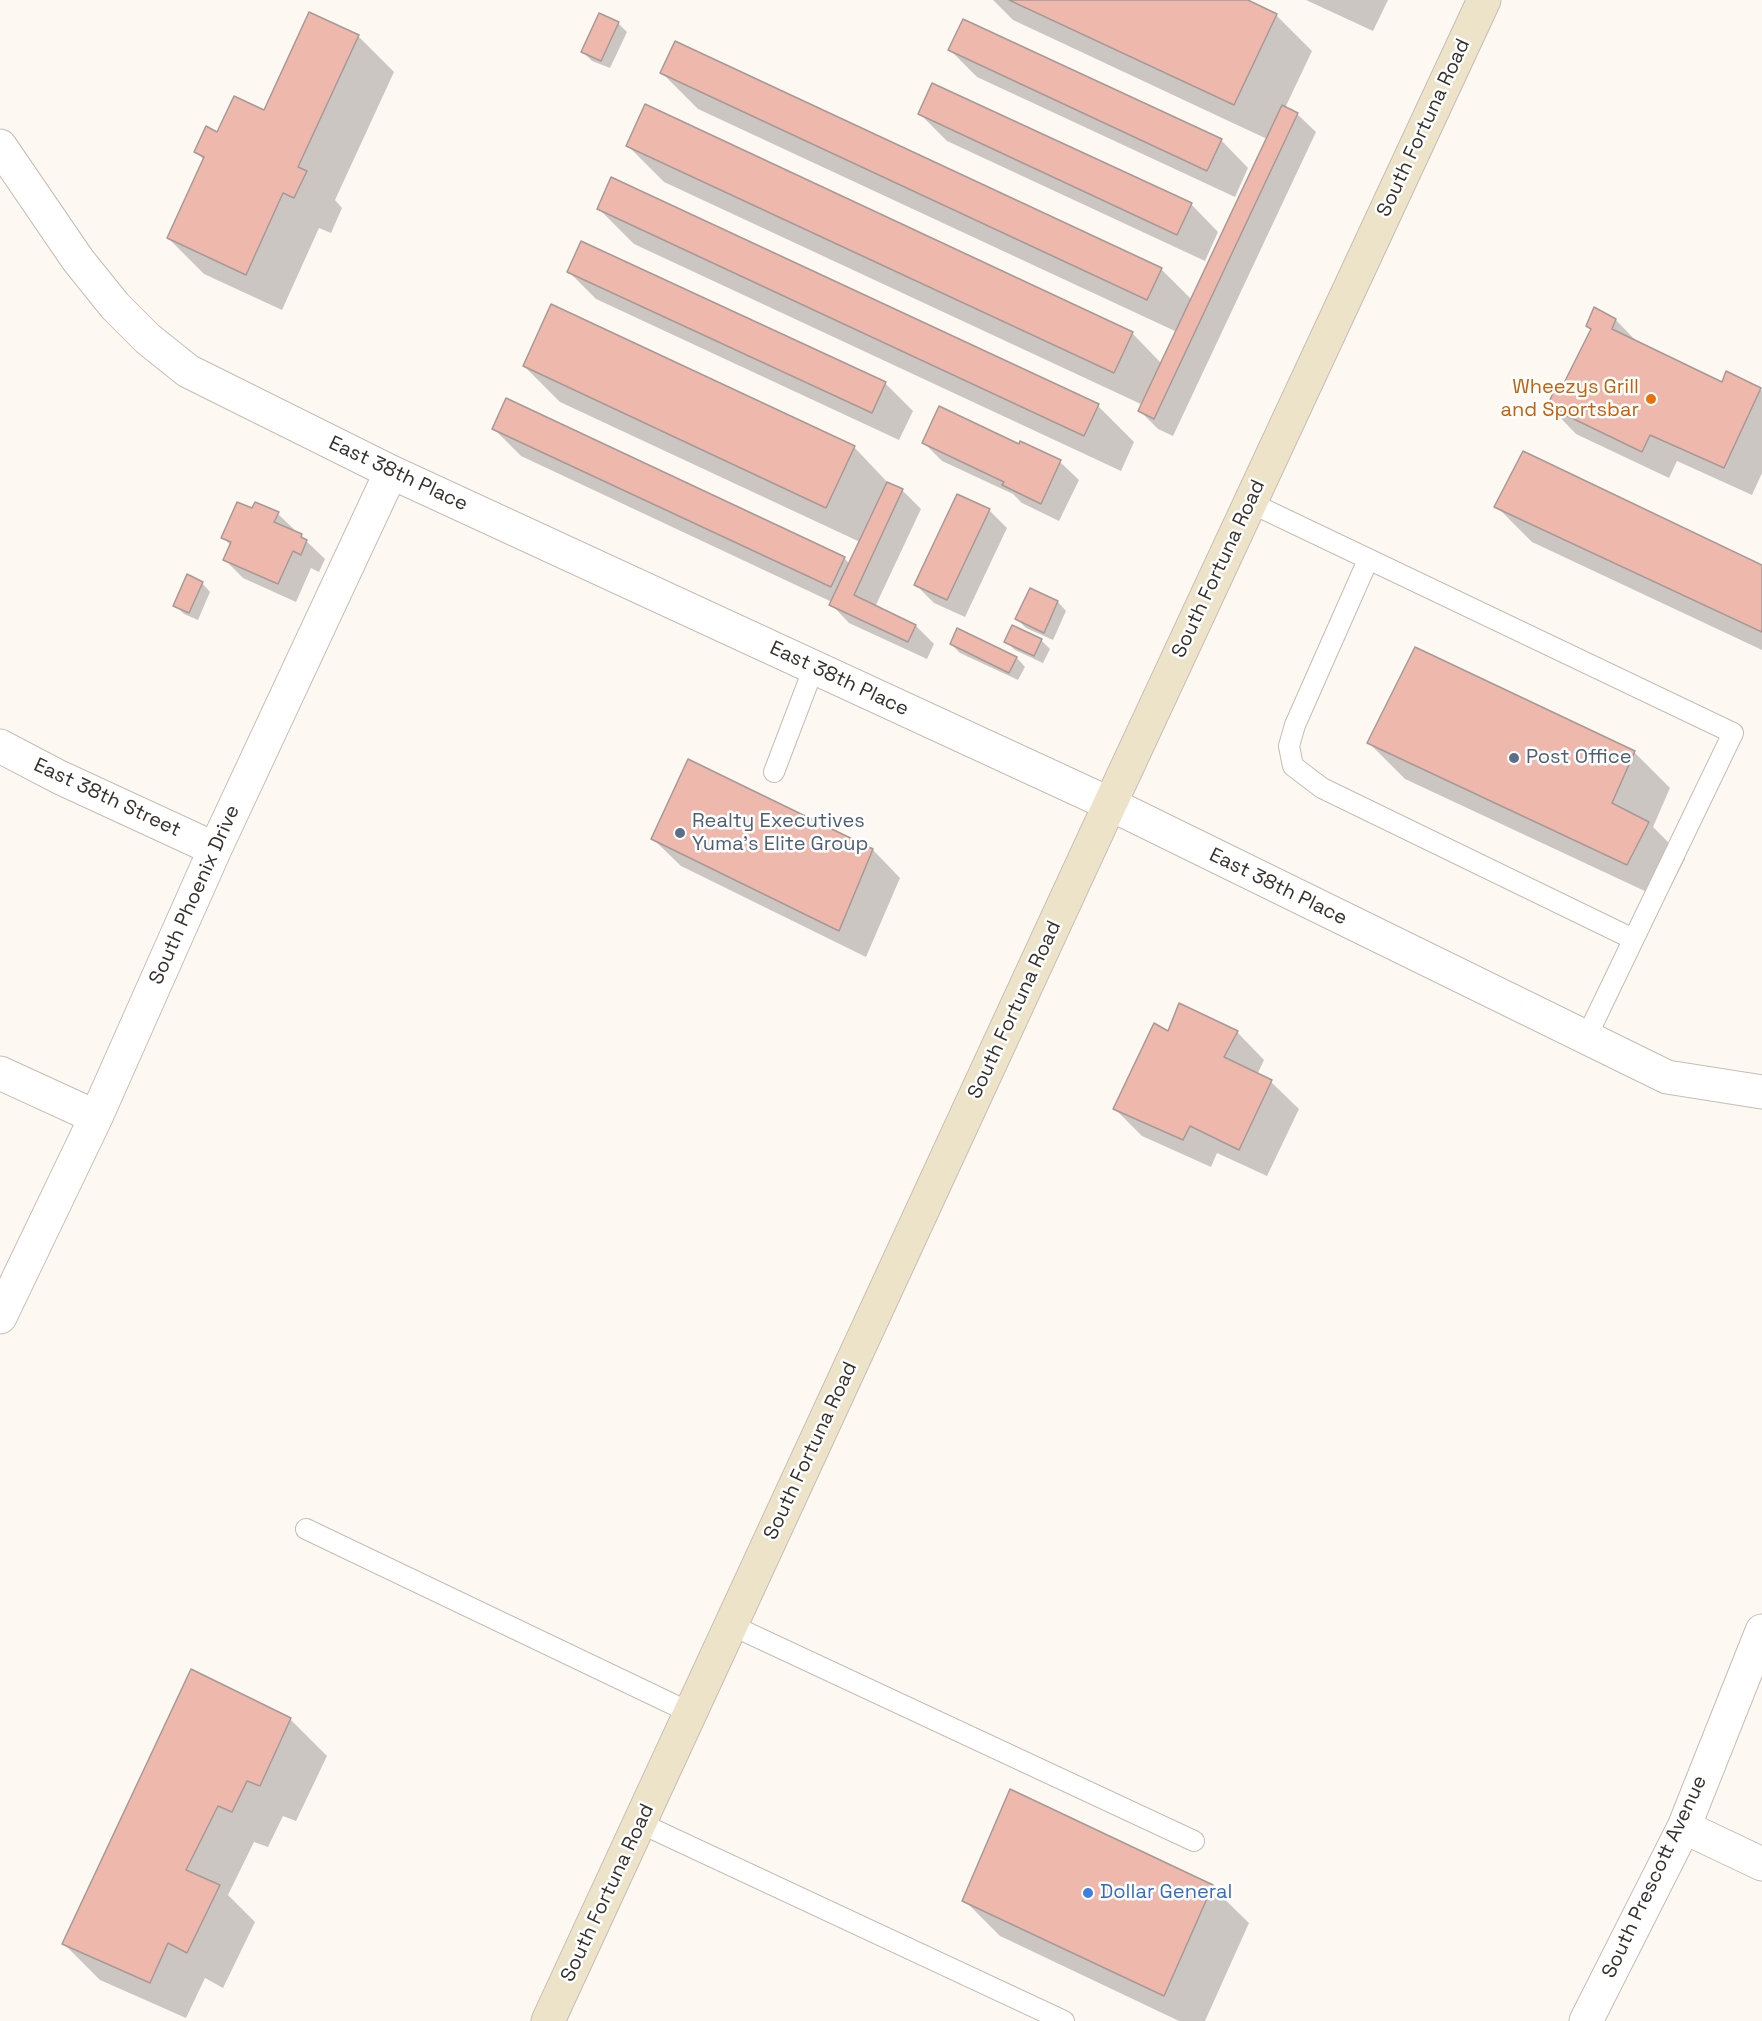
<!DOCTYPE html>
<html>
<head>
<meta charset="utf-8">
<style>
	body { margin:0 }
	canvas { display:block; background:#fef8f3 }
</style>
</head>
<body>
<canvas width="1762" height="2021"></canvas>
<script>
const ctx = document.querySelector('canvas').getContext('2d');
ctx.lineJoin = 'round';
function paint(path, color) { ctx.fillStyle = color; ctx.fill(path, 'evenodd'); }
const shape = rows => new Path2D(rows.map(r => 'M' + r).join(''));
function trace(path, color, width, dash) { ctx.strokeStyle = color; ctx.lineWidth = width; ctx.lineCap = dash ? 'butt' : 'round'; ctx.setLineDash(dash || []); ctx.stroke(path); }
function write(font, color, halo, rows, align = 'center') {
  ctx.font = font + ' "Space Grotesk",sans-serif'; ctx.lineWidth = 5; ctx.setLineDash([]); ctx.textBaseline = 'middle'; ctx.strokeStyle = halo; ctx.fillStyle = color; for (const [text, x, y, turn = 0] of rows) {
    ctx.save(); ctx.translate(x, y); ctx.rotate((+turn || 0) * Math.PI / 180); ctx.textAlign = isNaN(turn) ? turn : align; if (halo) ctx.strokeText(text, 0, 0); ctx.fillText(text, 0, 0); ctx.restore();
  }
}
paint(shape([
	[993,0,1244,0,1276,15,1312,51,1285,108,1297,114,1316,132,1173,436,1158,429,1140,411,1143,405,664,182,628,146,1132,333,1162,364,1177,332,698,109,662,73,1161,269,1192,300,1267,139,1013,20],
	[1306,0,1388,0,1373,31],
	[618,23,627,32,610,68,592,61,583,52],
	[358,36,394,72,335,200,342,208,331,233,319,228,282,310,204,274,168,238,204,160,196,152,218,134,265,112],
	[950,50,1221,140,1248,168,1235,197,977,77],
	[920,114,1191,204,1218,232,1205,261,947,141],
	[612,179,1098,406,1134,442,1121,471,634,244,598,208],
	[568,271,885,383,913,411,899,440,596,299],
	[1616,320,1639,344,1723,384,1760,389,1762,391,1762,473,1752,495,1677,461,1669,478,1576,434,1549,406],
	[524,366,854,447,890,485,903,491,921,509,875,607,916,626,934,644,927,659,849,623,831,604,832,602,521,456,494,429,844,558,850,564,860,542,560,402],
	[924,443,1020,446,1060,462,1079,480,1059,521,1022,503,1013,494,942,461],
	[1496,506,1762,566,1762,650,1532,542],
	[252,510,278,514,325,559,319,572,311,568,296,602,243,578,225,560,231,546,223,537],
	[989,510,1007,528,965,617,934,603,916,585],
	[202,583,210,592,198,620,184,614,175,605],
	[1030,590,1058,602,1066,611,1053,640,1026,628,1017,619],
	[958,630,1017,658,1025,667,1018,680,960,653,951,644],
	[1041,640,1050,649,1043,663,1015,650,1006,642],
	[1369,743,1634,752,1670,788,1653,827,1685,859,1664,900,1405,779],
	[689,762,873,850,900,878,866,957,681,866,653,839],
	[1237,1032,1264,1060,1257,1075,1271,1082,1299,1109,1267,1176,1217,1153,1211,1167,1142,1136,1115,1109,1169,1033],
	[191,1671,291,1720,327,1756,296,1821,283,1816,268,1847,254,1842,228,1895,255,1922,223,1988,205,1978,186,2018,100,1980,64,1944],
	[1011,1791,1212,1887,1249,1923,1205,2021,1179,2021,1000,1936,964,1900]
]), '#0003');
const building = shape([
	[1009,0,1248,0,1277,14,1234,105,1009,0],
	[309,12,359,35,298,167,307,171,294,198,283,193,246,275,167,238,204,157,194,152,206,126,217,132,234,96,264,110,309,12],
	[599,13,619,22,601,61,581,52,599,13],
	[963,19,1222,139,1207,171,948,50,963,19],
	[675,41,1162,268,1147,300,660,73,675,41],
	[932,83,1192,203,1177,235,918,114,932,83],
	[645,104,1133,332,1114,373,626,146,645,104],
	[1282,105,1298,113,1154,419,1138,411,1282,105],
	[611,177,1099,404,1084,436,597,209,611,177],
	[581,241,886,382,872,413,567,272,581,241],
	[551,304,855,446,826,508,523,366,551,304],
	[1594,307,1616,319,1612,329,1722,382,1726,371,1761,388,1724,468,1650,435,1642,452,1547,406,1557,385,1562,387,1591,329,1586,326,1594,307],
	[506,398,845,557,831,587,492,429,506,398],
	[939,406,1019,444,1020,441,1061,460,1041,504,1002,485,1004,482,922,443,939,406],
	[1523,451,1762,565,1762,632,1494,507,1523,451],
	[887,482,903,489,854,595,916,625,908,642,829,605,887,482],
	[957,494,990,509,947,600,914,585,957,494],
	[237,502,252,508,255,502,279,512,274,522,302,534,301,537,307,540,301,555,293,551,278,584,223,560,231,542,221,538,237,502],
	[187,574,203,582,189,613,173,606,187,574],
	[1030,588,1058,601,1044,633,1015,619,1030,588],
	[1012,625,1042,639,1034,656,1004,642,1012,625],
	[957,628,1017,657,1009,673,950,644,957,628],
	[1415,647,1635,751,1612,803,1649,822,1627,865,1367,743,1415,647],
	[688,759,873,849,839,931,651,839,688,759],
	[1179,1003,1238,1031,1224,1057,1272,1080,1239,1150,1190,1126,1183,1140,1113,1109,1154,1023,1168,1031,1179,1003],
	[191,1669,291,1718,260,1786,247,1781,232,1812,218,1806,186,1870,220,1885,187,1953,168,1943,150,1983,62,1944,191,1669],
	[1010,1789,1213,1885,1164,1996,962,1901,1010,1789]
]);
paint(building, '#efb8ad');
trace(building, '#a69996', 1.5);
const lane = shape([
	[1251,503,1733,733,1586,1038],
	[1368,560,1295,725,1289,746,1293,766,1322,788,1633,939],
	[774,772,814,667],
	[306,1529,691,1713],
	[731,1625,1194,1841],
	[640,1823,1064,2021]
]);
const street = shape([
	[0,146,78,260,115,306,148,339,188,371,391,472,1110,804,1667,1077,1762,1092],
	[0,746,59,777,215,849],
	[0,1073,96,1117],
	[0,1317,96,1117,215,849,391,472],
	[1684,1827,1762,1864],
	[1586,2021,1684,1827,1762,1631]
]);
const secondary = shape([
	[548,2021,1110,804,1484,0]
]);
trace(lane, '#c6bcb4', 22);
trace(street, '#c6bcb4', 35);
trace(secondary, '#c6bcb4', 35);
trace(lane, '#fff', 20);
trace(street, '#fff', 33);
trace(secondary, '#ede3c8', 33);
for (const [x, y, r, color] of [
	[1651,399,6,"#e8710a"],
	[1514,758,6,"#5c6f8a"],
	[680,833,6,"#5c6f8a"],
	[1088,1893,6,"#3f7fe0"]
]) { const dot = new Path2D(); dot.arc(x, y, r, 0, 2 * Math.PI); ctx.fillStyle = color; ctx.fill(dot); trace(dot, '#fff', 2); }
write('20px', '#34302d', '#fff', [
	["South Fortuna Road",1424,128,-65],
	["East 38th Place",398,474,25],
	["South Fortuna Road",1219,569,-65],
	["East 38th Place",839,679,25],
	["East 38th Street",107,798,25],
	["East 38th Place",1278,887,26],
	["South Phoenix Drive",195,895,-66],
	["South Fortuna Road",1015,1010,-65],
	["South Fortuna Road",811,1451,-65],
	["South Prescott Avenue",1655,1877,-65],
	["South Fortuna Road",608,1893,-65]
]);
write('20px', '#c56008', '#fff', [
	["Wheezys Grill",1639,388],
	["and Sportsbar",1639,411]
], 'right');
write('20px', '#4e5e75', '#fff', [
	["Post Office",1526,758],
	["Realty Executives",692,822],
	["Yuma's Elite Group",692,845]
], 'left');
write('20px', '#366cbe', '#fff', [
	["Dollar General",1100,1893]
], 'left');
</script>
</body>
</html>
